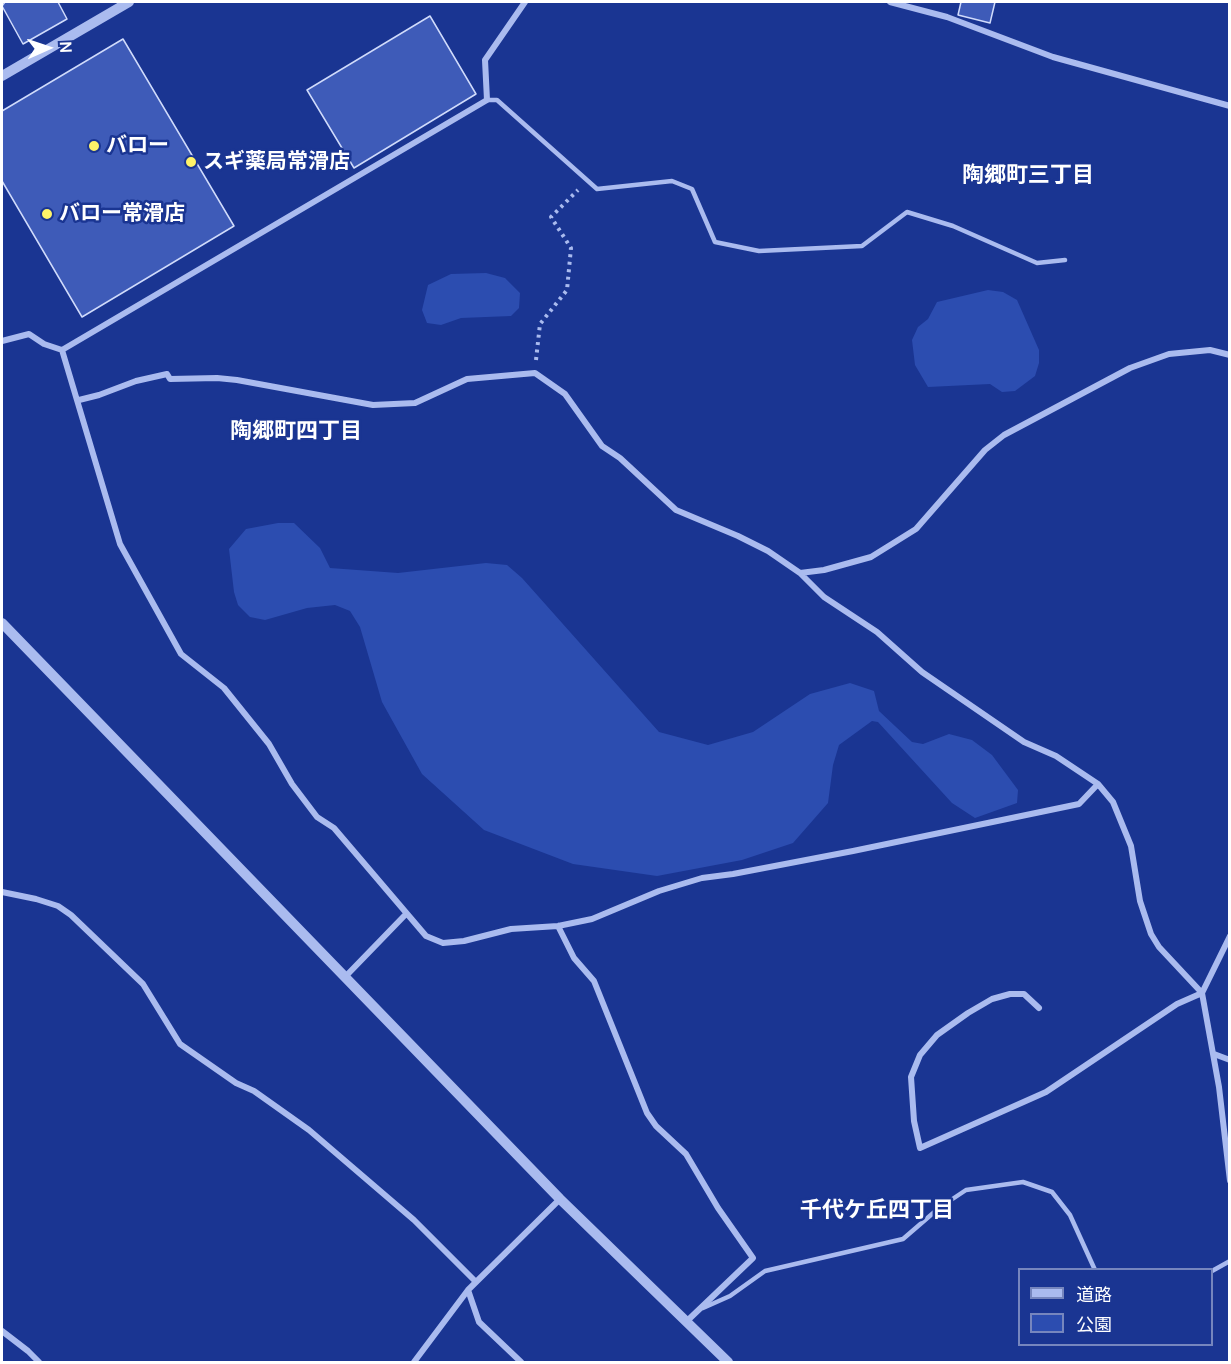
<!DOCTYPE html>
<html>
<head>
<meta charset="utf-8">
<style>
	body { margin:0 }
	#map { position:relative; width:1231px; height:1364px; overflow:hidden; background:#1a3592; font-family:Manrope,"Noto Sans JP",sans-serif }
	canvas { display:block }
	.frame { position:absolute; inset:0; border:3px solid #fff; pointer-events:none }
	.legend { position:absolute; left:1018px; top:1268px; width:195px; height:78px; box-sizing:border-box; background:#1a3592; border:2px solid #7686be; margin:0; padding:8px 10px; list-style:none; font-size:18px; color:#fff }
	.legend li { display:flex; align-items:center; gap:12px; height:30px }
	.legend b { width:30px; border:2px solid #7686be }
	.north { position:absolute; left:18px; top:18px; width:60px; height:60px; -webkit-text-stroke:4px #1a3592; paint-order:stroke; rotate:87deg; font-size:16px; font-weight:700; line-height:24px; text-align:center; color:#fff }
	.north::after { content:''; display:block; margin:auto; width:21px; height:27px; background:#fff; clip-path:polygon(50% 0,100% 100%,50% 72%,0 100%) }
</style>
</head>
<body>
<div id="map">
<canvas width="1231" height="1364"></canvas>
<div class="frame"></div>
<ul class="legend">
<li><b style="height:8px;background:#aabbef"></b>道路</li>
<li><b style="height:16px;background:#2c4db0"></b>公園</li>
</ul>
<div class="north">N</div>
</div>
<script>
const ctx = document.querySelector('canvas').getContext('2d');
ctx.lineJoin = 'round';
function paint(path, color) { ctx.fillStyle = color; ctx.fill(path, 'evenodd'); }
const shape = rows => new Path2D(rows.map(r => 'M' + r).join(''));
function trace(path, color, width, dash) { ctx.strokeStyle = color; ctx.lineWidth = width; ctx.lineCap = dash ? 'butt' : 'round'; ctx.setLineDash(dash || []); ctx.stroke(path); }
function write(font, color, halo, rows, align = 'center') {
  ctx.font = font + ' Manrope,"Noto Sans JP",sans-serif'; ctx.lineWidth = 5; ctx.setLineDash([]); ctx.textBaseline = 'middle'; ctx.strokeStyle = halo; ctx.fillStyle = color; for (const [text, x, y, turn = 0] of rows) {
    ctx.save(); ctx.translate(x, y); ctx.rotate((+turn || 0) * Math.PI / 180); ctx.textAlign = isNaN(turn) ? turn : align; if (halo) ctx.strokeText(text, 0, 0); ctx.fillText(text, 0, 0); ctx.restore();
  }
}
paint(shape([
	[486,273,505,278,520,293,519,308,511,316,461,318,441,325,427,323,422,310,428,285,451,274],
	[988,290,1003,292,1017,300,1039,350,1039,363,1035,376,1015,391,1002,392,990,384,928,387,915,365,912,340,918,327,928,319,937,302],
	[278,523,294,523,320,548,330,568,398,573,486,563,507,565,522,578,659,732,708,745,753,732,810,694,850,683,874,691,879,711,912,742,923,744,949,734,972,740,992,755,1018,790,1017,803,975,818,952,803,878,722,872,721,839,745,833,765,828,803,793,843,742,860,657,876,573,864,484,830,422,774,382,702,360,627,350,611,335,605,307,608,265,620,250,617,238,605,234,592,229,549,246,529]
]), '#2c4db0');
const building = shape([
	[5,2,58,2,67,19,23,44,2,6,5,2],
	[961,2,995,2,990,23,958,15,961,2],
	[430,16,476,94,354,168,307,90,430,16],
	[123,39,234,226,82,317,2,181,2,111,123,39]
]);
paint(building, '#3e5bb8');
trace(building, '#d0dbfb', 1.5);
trace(shape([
	[536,360,540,324,567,290,571,248,551,217,578,190]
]), '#aabbef', 4, [3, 4.5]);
trace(shape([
	[487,100,497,100,597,189,672,181,692,189,715,242,759,251,862,246,907,212,953,226,1037,263,1065,260],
	[1212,1271,1230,1261],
	[703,1308,730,1296,765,1271,903,1239,939,1208,966,1190,1023,1182,1052,1192,1070,1215,1095,1270]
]), '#aabbef', 4.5);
trace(shape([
	[890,2,947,17,1053,57,1230,106],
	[2,341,29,334,44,344,62,350,487,100,485,60,525,2],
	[62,350,120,544,181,654,224,688,269,744,292,784,317,817,334,828,426,936,443,943,464,941,511,929,558,926,592,919,659,891,702,878,733,874,853,851,1079,804,1098,784],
	[79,400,99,395,136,381,167,374,170,379,217,378,237,380,373,405,415,403,467,379,535,373,565,394,602,446,620,458,676,510,738,536,768,551,800,573,824,597,877,632,922,672,1024,742,1056,756,1098,784,1113,802,1131,846,1140,901,1151,934,1159,947,1202,993,1219,1087,1230,1181],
	[800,573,824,570,871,557,916,529,985,450,1004,435,1130,368,1169,354,1210,350,1230,355],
	[2,892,36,899,58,906,71,915,143,984,180,1044,236,1083,254,1091,309,1130,414,1220,476,1282],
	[558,926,574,958,594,981,647,1113,656,1126,686,1154,718,1208,753,1258,687,1321],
	[345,977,406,914],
	[1039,1008,1024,994,1010,994,992,999,968,1013,937,1035,920,1055,911,1077,914,1121,920,1148,1046,1092,1177,1004,1202,993,1230,936],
	[1214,1054,1230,1060],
	[2,1331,28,1351,39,1362],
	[414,1362,468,1290],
	[521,1362,479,1322,468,1290,560,1199]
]), '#aabbef', 6);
trace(shape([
	[2,76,129,2],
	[2,623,560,1199,728,1362]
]), '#aabbef', 10);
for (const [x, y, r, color] of [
	[94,146,6,"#fff368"],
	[191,162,6,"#fff368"],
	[47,214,6,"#fff368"]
]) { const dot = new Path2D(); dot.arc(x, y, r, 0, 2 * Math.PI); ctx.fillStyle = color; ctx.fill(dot); trace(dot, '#1a3592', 2); }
write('bold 21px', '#fff', '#1a3592', [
	["バロー",106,146],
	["スギ薬局常滑店",203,162],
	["バロー常滑店",59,214]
], 'left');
write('bold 22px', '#fff', '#1a3592', [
	["陶郷町三丁目",1028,176],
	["陶郷町四丁目",296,432],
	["千代ケ丘四丁目",877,1211]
]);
</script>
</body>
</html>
